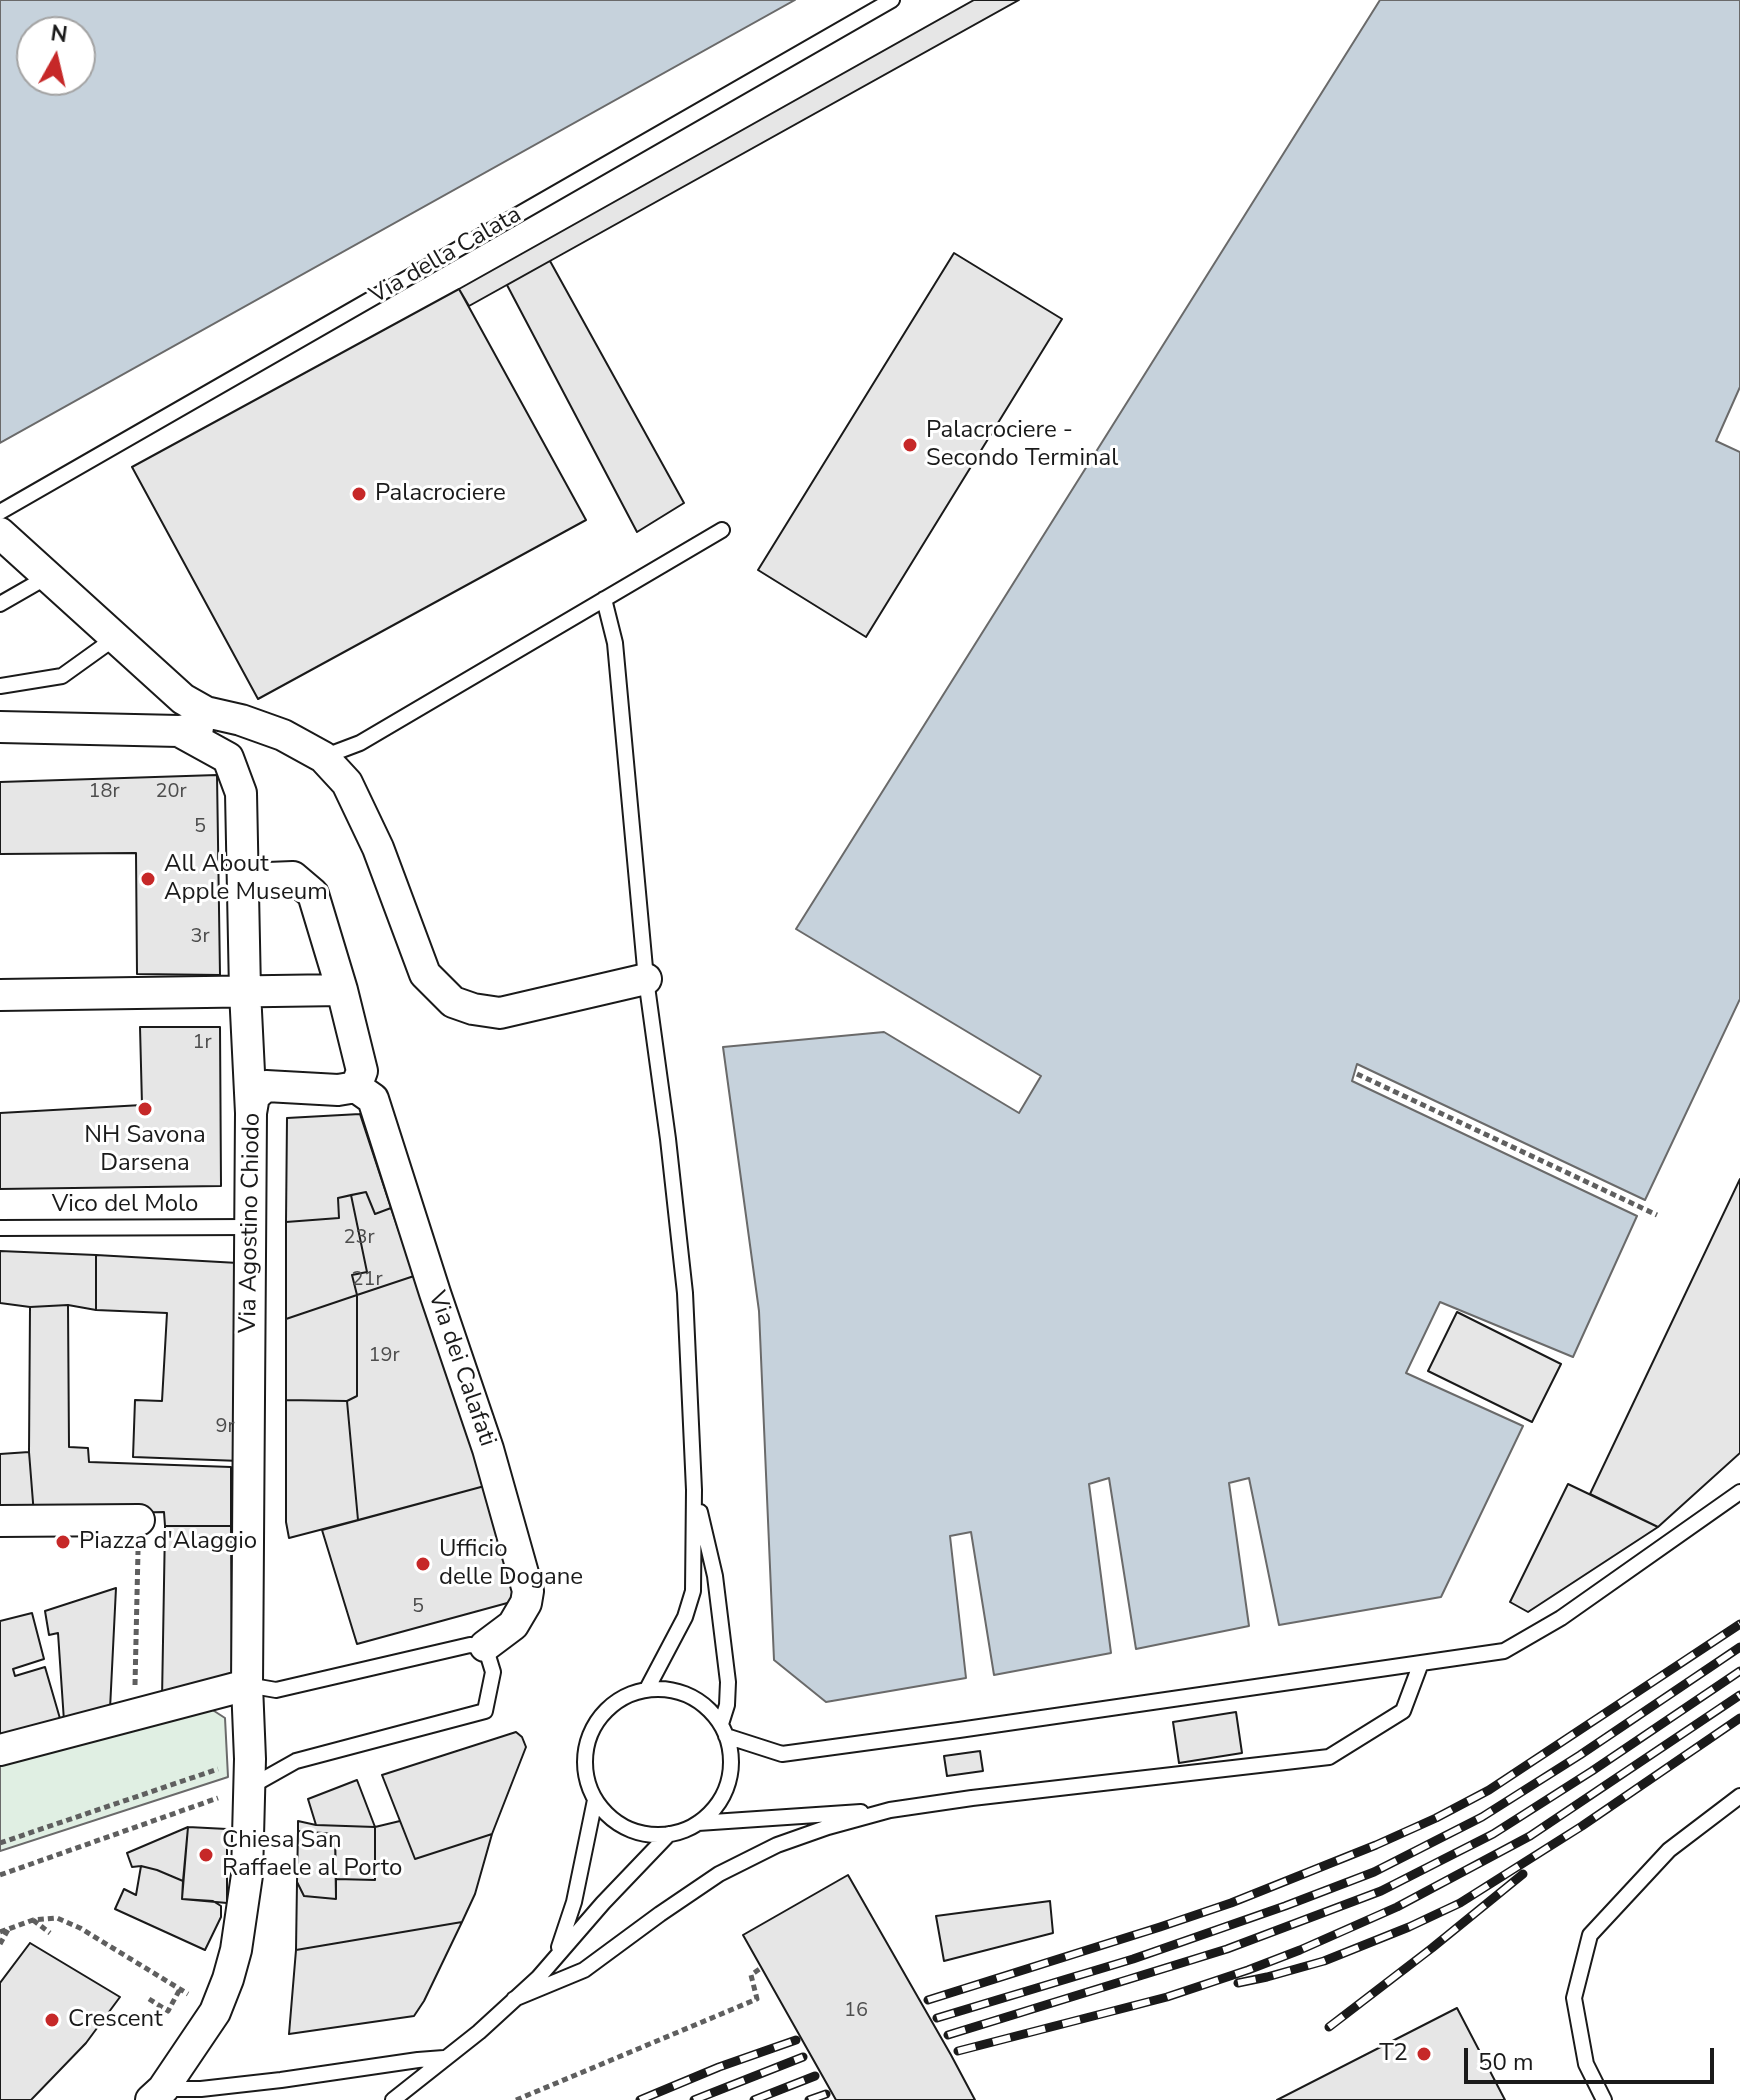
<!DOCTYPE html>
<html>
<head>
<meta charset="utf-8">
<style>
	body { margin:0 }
	#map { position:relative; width:1740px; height:2100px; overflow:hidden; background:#fff; font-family:"Nunito Sans",sans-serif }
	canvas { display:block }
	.north { position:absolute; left:16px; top:16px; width:80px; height:80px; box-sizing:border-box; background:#fff; border:2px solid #a3a3a3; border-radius:50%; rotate:8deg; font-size:22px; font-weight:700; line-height:32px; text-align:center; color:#1a1a1a }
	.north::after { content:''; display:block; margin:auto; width:28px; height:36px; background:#c62828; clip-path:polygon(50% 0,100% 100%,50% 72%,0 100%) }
	.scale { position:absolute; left:1464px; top:2048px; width:250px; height:36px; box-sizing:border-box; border:4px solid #1a1a1a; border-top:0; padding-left:10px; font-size:24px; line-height:28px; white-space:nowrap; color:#1a1a1a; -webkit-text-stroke:6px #fff; paint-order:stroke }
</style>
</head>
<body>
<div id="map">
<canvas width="1740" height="2100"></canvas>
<div class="north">N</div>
<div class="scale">50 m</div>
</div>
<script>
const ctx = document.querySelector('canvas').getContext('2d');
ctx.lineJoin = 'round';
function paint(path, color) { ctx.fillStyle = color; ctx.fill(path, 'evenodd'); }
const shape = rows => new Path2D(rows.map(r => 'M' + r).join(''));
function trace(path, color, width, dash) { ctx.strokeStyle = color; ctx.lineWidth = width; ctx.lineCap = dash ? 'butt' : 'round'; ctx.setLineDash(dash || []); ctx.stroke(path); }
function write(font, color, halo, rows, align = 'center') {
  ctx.font = font + ' "Nunito Sans",sans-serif'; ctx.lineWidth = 6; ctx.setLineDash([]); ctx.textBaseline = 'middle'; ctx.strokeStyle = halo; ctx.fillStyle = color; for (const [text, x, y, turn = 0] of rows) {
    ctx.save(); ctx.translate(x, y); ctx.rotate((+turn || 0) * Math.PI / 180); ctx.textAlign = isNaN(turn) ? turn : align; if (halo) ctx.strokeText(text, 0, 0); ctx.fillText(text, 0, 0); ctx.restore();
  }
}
const green = shape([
	[208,1707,225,1718,228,1777,0,1851,0,1760,208,1707]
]);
paint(green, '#e0efe3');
trace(green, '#6a6a6a', 2);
const water = shape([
	[0,0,795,0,0,443,0,0],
	[80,32,80,80,32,80,32,32,80,32],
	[1380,0,1740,0,1740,387,1716,441,1740,452,1740,999,1645,1200,1357,1064,1352,1081,1637,1216,1573,1357,1440,1302,1406,1373,1523,1426,1441,1597,1279,1625,1249,1478,1229,1483,1249,1626,1136,1649,1109,1478,1089,1484,1111,1653,994,1675,971,1532,950,1536,966,1678,826,1702,774,1660,759,1311,723,1047,884,1032,1019,1113,1041,1076,796,929,1380,0]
]);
paint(water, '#c6d2dc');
trace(water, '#6a6a6a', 2);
const building = shape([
	[974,0,1019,0,469,306,459,289,974,0],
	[954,253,1062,319,866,637,758,570,954,253],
	[550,261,684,503,637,532,507,285,550,261],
	[459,289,586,520,258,699,132,467,459,289],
	[217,775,220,975,137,974,136,853,0,854,0,782,217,775],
	[140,1027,220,1027,221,1186,0,1189,0,1113,142,1105,140,1027],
	[360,1114,391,1208,375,1214,366,1192,338,1198,339,1218,286,1222,287,1118,360,1114],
	[1740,1179,1740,1453,1658,1527,1590,1494,1740,1179],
	[366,1192,375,1214,391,1208,414,1276,357,1295,352,1275,367,1272,351,1195,366,1192],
	[351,1195,367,1272,352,1275,357,1295,286,1319,286,1222,339,1218,338,1198,351,1195],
	[0,1251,96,1255,96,1310,68,1305,30,1307,0,1303,0,1251],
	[96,1255,238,1263,240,1461,133,1457,135,1400,162,1401,167,1313,96,1310,96,1255],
	[414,1276,492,1484,358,1520,347,1401,357,1396,357,1295,414,1276],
	[357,1295,357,1396,347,1401,286,1400,286,1319,357,1295],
	[68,1305,69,1447,88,1448,89,1462,231,1467,231,1526,165,1526,164,1512,34,1515,29,1452,30,1307,68,1305],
	[1457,1312,1561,1364,1532,1422,1428,1371,1457,1312],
	[286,1400,347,1401,358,1520,289,1538,286,1522,286,1400],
	[29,1452,34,1515,0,1515,0,1454,29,1452],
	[492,1484,522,1599,357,1644,322,1530,492,1484],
	[1568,1484,1658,1527,1528,1612,1510,1602,1568,1484],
	[165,1526,231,1526,232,1680,162,1699,165,1526],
	[116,1588,110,1709,64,1721,58,1633,49,1635,45,1611,116,1588],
	[32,1613,44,1659,13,1669,15,1676,45,1667,61,1722,0,1740,0,1621,32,1613],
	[1236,1712,1242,1753,1179,1763,1173,1722,1236,1712],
	[516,1732,522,1737,526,1747,492,1834,415,1859,382,1775,516,1732],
	[980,1751,983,1771,947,1776,944,1756,980,1751],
	[357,1780,375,1827,316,1825,308,1799,357,1780],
	[298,1821,316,1825,375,1827,375,1880,336,1879,335,1834,298,1831,298,1821],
	[400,1821,415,1859,492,1834,475,1894,462,1922,296,1950,297,1882,304,1896,336,1899,336,1879,375,1880,375,1827,400,1821],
	[188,1827,183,1881,157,1870,141,1866,132,1867,127,1853,188,1827],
	[188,1827,227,1829,227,1903,182,1899,188,1827],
	[298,1831,335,1834,336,1899,304,1896,297,1882,298,1831],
	[141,1866,157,1870,183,1881,182,1899,213,1901,221,1906,221,1917,205,1950,115,1909,124,1889,136,1895,141,1866],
	[848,1875,951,2055,975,2100,836,2100,743,1935,848,1875],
	[1050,1901,1053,1933,944,1961,936,1916,1050,1901],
	[462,1922,424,2001,414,2016,289,2034,296,1950,462,1922],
	[30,1943,120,1997,86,2043,31,2100,0,2100,0,1983,30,1943],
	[1457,2008,1505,2100,1277,2100,1457,2008]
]);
paint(building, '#e6e6e6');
trace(building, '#1a1a1a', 2);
const lane = shape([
	[0,512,892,0],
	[604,599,615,643,646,979,668,1139,685,1293,694,1490,693,1591,685,1617,647,1689],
	[0,604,47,577],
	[0,686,62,676,115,638],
	[323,757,360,743,722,530],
	[0,1228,249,1227],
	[700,1512,715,1576,728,1682,727,1705,721,1724],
	[247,1685,276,1690,470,1645,485,1646,493,1672,485,1711,296,1761,248,1788],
	'585 1762a73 73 0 1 1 146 0a73 73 0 1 1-146 0Z',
	[726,1736,782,1754,959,1730,1504,1651,1561,1618,1740,1492],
	[698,1823,861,1812],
	[559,1947,574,1902,595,1800],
	[514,1999,584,1970,660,1914,719,1874,777,1845,828,1827,890,1810,972,1798,1329,1757,1403,1711,1421,1663],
	[163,2089,201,2089,281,2080,418,2060,444,2058],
	[393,2100,479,2032,538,1978,603,1903,669,1834],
	[1604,2100,1586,2064,1574,1998,1590,1935,1669,1850,1740,1796]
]);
const street = shape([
	[0,533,183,699,206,712,241,720,283,735,323,757,347,783,378,848,425,974,453,1002,473,1009,500,1013,646,979],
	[0,727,179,731,198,728],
	[179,731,228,758,241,793,245,991,251,1113],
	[0,995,342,990],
	[356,1087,373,1099,435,1293,488,1449,528,1591,526,1603,513,1625,485,1646],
	[0,1521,139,1520],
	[0,1750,247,1685],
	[151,2100,163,2089,215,2012,228,1979,236,1950,247,1875,250,1759,247,1685,251,1113,254,1096,266,1086,338,1090,356,1087,362,1071,342,990,313,894,293,877,243,879]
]);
trace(lane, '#1a1a1a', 18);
trace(street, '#1a1a1a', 34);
trace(shape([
	[1357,1074,1657,1215],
	[135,1685,138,1551],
	[0,1843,218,1769],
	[0,1875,218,1798],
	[33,1920,50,1933],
	[0,1932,33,1920,57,1918,80,1928,188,1994],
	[0,1944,9,1928],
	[149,1999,168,2011,180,1989],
	[516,2100,757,1999,751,1975,761,1968]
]), '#5f5f5f', 5, [6, 4]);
trace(lane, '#fff', 14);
trace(street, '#fff', 30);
const rail = shape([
	[1238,1983,1267,1977,1324,1961,1409,1927,1460,1903,1582,1826,1740,1718],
	[928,2000,1160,1927,1231,1903,1376,1845,1436,1818,1489,1790,1740,1624],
	[937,2018,1133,1959,1285,1906,1374,1872,1482,1817,1580,1755,1740,1647],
	[1329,2027,1432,1948,1523,1874],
	[948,2035,1227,1949,1381,1891,1493,1834,1592,1771,1740,1671],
	[958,2051,1167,1997,1248,1970,1300,1950,1397,1907,1530,1836,1740,1695],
	[640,2100,719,2067,796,2040],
	[694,2100,803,2057],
	[754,2100,815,2076],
	[809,2100,826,2094]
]);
trace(rail, '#1a1a1a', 9);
trace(rail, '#fff', 6, [18]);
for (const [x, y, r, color] of [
	[910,445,8,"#c62828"],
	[359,494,8,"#c62828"],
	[148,879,8,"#c62828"],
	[145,1109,8,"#c62828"],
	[63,1542,8,"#c62828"],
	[423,1564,8,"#c62828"],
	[206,1855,8,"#c62828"],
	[52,2020,8,"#c62828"],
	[1424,2054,8,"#c62828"]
]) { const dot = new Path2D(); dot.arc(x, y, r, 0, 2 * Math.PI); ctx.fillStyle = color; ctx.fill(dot); trace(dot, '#fff', 3); }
write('20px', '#4d4d4d', null, [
	["18r",104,792],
	["20r",171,792],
	["5",200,827],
	["3r",200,937],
	["1r",202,1043],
	["23r",359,1238],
	["21r",367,1280],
	["19r",384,1356],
	["9r",225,1427],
	["5",418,1607],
	["16",856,2011]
]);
write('24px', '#1a1a1a', '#fff', [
	["Via della Calata",446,256,-30],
	["Vico del Molo",125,1205],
	["Via Agostino Chiodo",251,1223,-89],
	["Via dei Calafati",461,1369,71]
]);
write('24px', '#1a1a1a', '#fff', [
	["Palacrociere -",926,431],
	["Secondo Terminal",926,459],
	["Palacrociere",375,494],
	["All About",164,865],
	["Apple Museum",164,893],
	["NH Savona",145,1136,"center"],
	["Darsena",145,1164,"center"],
	["Piazza d'Alaggio",79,1542],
	["Ufficio",439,1550],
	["delle Dogane",439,1578],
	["Chiesa San",222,1841],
	["Raffaele al Porto",222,1869],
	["Crescent",68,2020],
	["T2",1408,2054,"right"]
], 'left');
</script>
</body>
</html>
